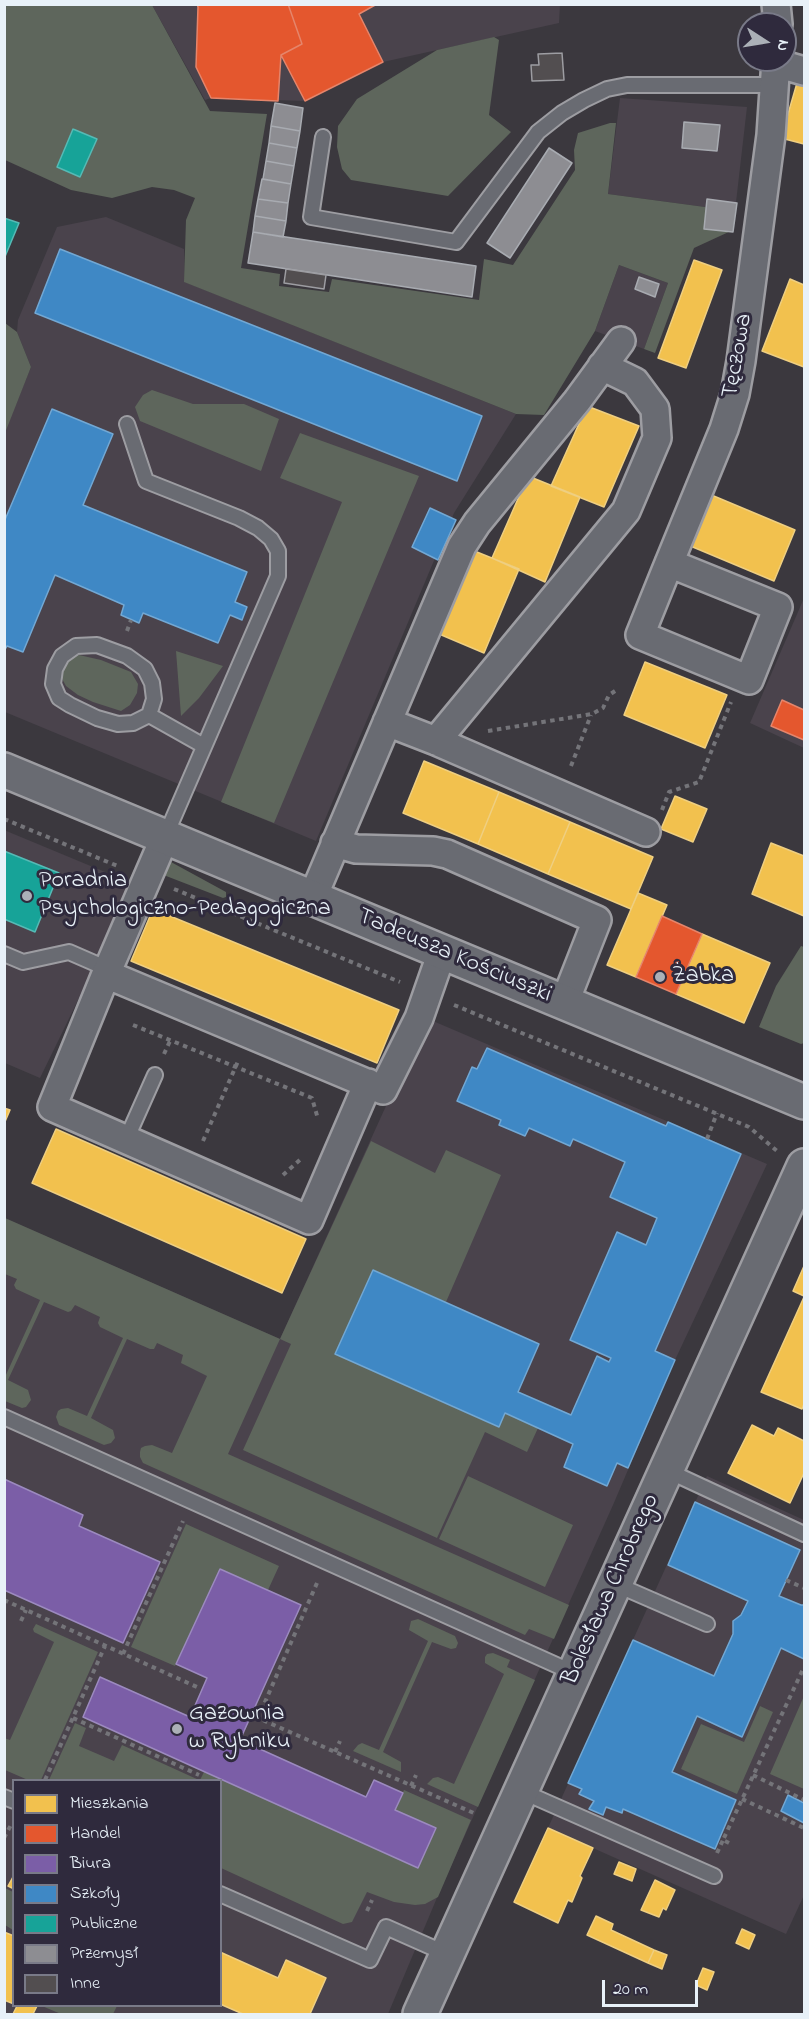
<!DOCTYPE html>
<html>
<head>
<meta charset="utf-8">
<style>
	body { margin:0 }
	#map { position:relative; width:809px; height:2019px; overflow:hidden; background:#3b383e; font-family:"Indie Flower",sans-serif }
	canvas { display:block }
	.frame { position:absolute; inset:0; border:6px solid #e8f1f8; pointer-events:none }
	.legend { position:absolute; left:12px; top:1779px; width:210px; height:228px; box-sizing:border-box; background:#2f2a3d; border:2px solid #797a88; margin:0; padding:8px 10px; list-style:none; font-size:18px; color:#e8f1f8 }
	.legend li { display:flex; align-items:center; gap:12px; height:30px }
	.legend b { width:30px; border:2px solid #797a88 }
	.north { position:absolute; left:737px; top:12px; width:60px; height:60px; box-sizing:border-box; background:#2f2a3d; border:2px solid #797a88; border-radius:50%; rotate:102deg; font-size:16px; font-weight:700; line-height:24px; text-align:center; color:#e8f1f8 }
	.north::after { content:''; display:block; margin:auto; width:21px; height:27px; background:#abb0b7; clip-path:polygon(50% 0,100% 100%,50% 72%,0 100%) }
	.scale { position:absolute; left:602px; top:1980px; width:96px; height:27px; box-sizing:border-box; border:3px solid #e8f1f8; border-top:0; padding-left:8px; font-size:18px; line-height:21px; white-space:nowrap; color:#e8f1f8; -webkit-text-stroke:4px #2f2a3d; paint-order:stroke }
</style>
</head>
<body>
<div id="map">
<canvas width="809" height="2019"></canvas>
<div class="frame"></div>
<ul class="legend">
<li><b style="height:16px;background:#f2c14e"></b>Mieszkania</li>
<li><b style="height:16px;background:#e4572e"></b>Handel</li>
<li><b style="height:16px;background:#7b5ea7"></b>Biura</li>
<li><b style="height:16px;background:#3f88c5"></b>Szkoły</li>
<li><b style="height:16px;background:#17a398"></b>Publiczne</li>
<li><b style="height:16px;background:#8d8d92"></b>Przemysł</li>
<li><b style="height:16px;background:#524e50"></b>Inne</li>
</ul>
<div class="north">N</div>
<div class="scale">20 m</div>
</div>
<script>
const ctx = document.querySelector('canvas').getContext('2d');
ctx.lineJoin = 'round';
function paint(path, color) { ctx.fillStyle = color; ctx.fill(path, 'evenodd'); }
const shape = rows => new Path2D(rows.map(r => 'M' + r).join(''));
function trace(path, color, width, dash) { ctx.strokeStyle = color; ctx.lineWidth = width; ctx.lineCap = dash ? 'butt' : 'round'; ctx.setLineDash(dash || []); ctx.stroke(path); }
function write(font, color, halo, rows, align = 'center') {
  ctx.font = font + ' "Indie Flower",sans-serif'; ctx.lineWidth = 6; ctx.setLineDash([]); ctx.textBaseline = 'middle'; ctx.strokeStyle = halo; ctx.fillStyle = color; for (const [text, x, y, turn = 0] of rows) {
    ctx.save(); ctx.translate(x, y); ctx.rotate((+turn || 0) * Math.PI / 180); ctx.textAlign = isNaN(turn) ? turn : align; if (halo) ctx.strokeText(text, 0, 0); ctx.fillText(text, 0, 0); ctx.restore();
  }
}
paint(shape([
	[152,5,560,5,559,23,383,62,305,101,211,98,205,100],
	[620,98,747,107,735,211,608,194],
	[106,217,184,249,185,282,516,414,454,513,316,841,5,712,4,433,31,367,17,332,18,320,57,227],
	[619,265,668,283,644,349,595,331],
	[804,598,804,748,750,723],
	[4,830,134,884,85,1000,79,998,40,1078,5,1063],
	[426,1018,767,1164,675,1360,613,1505,439,1893,388,2014,5,2014,4,1218,280,1339],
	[14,1780,220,1780,220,2006,14,2006],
	[707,1476,804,1520,804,1895,786,1934,548,1828]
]), '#4a434c');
paint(shape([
	[5,5,152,5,210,111,267,114,241,268,280,274,279,286,329,292,332,279,479,300,484,259,513,265,575,170,574,150,578,133,610,123,616,123,608,194,735,211,733,230,694,248,655,353,644,349,668,283,619,265,595,331,544,415,516,414,184,282,186,220,195,198,174,190,152,187,112,198,71,190,5,160],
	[494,37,499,40,489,115,511,132,448,196,351,180,342,169,337,147,338,126,357,99,437,50],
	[5,323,17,332,31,367,5,433],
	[152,390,193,404,244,404,279,419,261,471,140,421,135,407,143,395],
	[300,433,419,476,274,823,221,802,342,502,280,478],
	[176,651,223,666,199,698,181,716],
	[79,655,101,660,131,672,138,684,137,693,130,705,121,711,93,702,78,695,66,686,60,675,64,665,70,656],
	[171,862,226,892,226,897,223,898,161,874],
	[801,946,804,947,804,1043,801,1044,759,1027,776,986],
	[371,1141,435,1173,446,1150,501,1175,446,1302,373,1270,336,1354,498,1427,505,1413,538,1428,527,1452,485,1432,437,1538,243,1450,291,1344,280,1339,228,1454,569,1605,554,1639,529,1629,525,1635,143,1463,140,1457,140,1452,141,1448,145,1446,152,1445,172,1453,207,1376,181,1363,183,1355,157,1343,154,1349,150,1349,127,1339,91,1418,113,1430,115,1438,111,1443,104,1445,59,1425,56,1417,58,1411,61,1409,68,1408,87,1416,123,1338,100,1327,98,1323,100,1317,75,1305,71,1311,68,1312,44,1302,8,1380,28,1390,31,1400,26,1407,22,1408,5,1401,5,1377,40,1300,16,1289,14,1285,17,1279,5,1274,5,1218,280,1339],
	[468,1476,573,1525,545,1587,439,1539],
	[186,1524,279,1566,268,1590,220,1569,175,1666,131,1647],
	[418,1619,455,1636,458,1643,456,1648,451,1649,432,1642,383,1752,401,1762,401,1772,353,1751,358,1745,362,1743,379,1750,428,1641,409,1630,411,1621],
	[36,1624,98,1652,41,1780,28,1780,5,1770,4,1738,10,1740,54,1642,34,1632,33,1629],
	[493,1653,510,1660,507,1667,535,1680,478,1807,427,1784,433,1778,438,1777,454,1784,504,1674,485,1663,485,1657,487,1654],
	[804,1696,804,1789,770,1774],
	[760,1706,773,1712,737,1794,681,1769,701,1724,744,1742],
	[75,1723,86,1728,79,1746,114,1761,122,1745,199,1780,49,1780],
	[204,1772,436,1828,395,1810,404,1790,471,1820,438,1897,425,1904,415,1905,394,1902,367,1892,352,1922,343,1924,221,1868,220,1780,200,1780],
	[5,1888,13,1892,13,1930,5,1925],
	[42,2006,117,2006,113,2014,61,2014]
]), '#5e665c');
const homes = shape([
	[797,83,804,85,804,144,781,138,797,83],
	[694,260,722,270,686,368,658,358,694,260],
	[790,279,804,285,804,367,762,351,790,279],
	[587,406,639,426,604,507,551,486,587,406],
	[528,476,580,497,545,582,492,558,528,476],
	[709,494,795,530,774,581,688,545,709,494],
	[467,548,519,569,484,653,432,631,467,548],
	[645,662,727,695,705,748,624,715,645,662],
	[424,761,499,792,478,844,403,813,424,761],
	[499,792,570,822,548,874,478,844,499,792],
	[675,796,707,809,693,842,661,829,675,796],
	[570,822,653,857,631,909,548,874,570,822],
	[771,843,804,856,804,916,752,894,771,843],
	[638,893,667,905,636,977,607,965,638,893],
	[153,909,399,1010,377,1063,131,961,153,909],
	[702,934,770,963,744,1023,676,994,702,934],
	[4,1108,10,1110,4,1124,4,1108],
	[56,1129,306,1239,282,1293,32,1183,56,1129],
	[804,1266,804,1296,793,1291,804,1266],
	[804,1297,804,1404,802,1409,761,1392,804,1297],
	[752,1425,774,1436,778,1428,804,1441,804,1473,790,1503,728,1473,752,1425],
	[548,1828,593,1848,580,1876,582,1878,572,1902,568,1900,558,1923,514,1902,548,1828],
	[619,1862,636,1869,632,1881,614,1874,619,1862],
	[14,1875,14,1889,8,1886,14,1875],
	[655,1880,675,1890,666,1910,663,1908,659,1917,641,1910,655,1880],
	[596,1916,613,1924,611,1930,654,1950,648,1963,587,1935,596,1916],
	[742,1929,755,1935,749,1949,736,1943,742,1929],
	[4,1932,14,1936,14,2004,4,2000,4,1932],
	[654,1950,667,1955,662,1969,648,1963,654,1950],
	[220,1952,278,1978,286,1960,326,1978,310,2014,243,2014,220,2004,220,1952],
	[703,1968,714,1972,707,1990,696,1985,703,1968],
	[17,2006,37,2006,33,2014,13,2014,17,2006]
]);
paint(homes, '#f2c14e');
trace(homes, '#efcf81', 1.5);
const shops = shape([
	[197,4,288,4,302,44,281,55,278,101,211,98,196,67,198,7,197,4],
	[288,4,377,4,359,14,383,62,305,101,281,55,302,44,288,4],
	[782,700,804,710,804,740,771,726,782,700],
	[662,916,702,934,676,994,636,977,662,916]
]);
paint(shops, '#e4572e');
trace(shops, '#e5856b', 1.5);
const offices = shape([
	[4,1479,83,1515,79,1526,160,1562,123,1643,4,1590,4,1479],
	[220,1569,301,1605,240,1740,366,1797,374,1780,403,1793,395,1810,436,1828,418,1868,83,1717,100,1677,190,1717,207,1678,176,1664,220,1569]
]);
paint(offices, '#7b5ea7');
trace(offices, '#9c8abf', 1.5);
const schools = shape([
	[60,249,482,416,457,481,35,313,60,249],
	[52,409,113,434,83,505,247,572,235,602,247,607,242,620,230,615,218,643,143,613,139,623,121,615,124,605,55,575,23,652,7,646,4,651,4,522,52,409],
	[430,508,456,520,438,560,412,547,430,508],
	[487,1048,666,1126,668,1122,741,1154,655,1351,675,1360,628,1468,617,1463,607,1486,564,1467,573,1444,505,1413,499,1427,335,1354,373,1270,539,1344,518,1392,571,1415,597,1356,609,1362,611,1358,570,1340,617,1232,646,1245,657,1218,610,1197,625,1162,573,1139,570,1146,529,1128,525,1136,499,1125,501,1120,457,1101,472,1067,477,1069,487,1048],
	[695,1502,800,1550,779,1596,801,1605,804,1605,804,1659,781,1648,742,1737,697,1716,672,1772,736,1800,715,1849,623,1809,622,1813,606,1807,603,1815,589,1809,594,1801,579,1794,582,1789,568,1783,633,1640,714,1676,733,1634,733,1621,741,1615,748,1601,668,1565,695,1502],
	[788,1795,804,1803,804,1823,781,1811,788,1795]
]);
paint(schools, '#3f88c5');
trace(schools, '#72a8d4', 1.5);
const public = shape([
	[73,129,97,139,80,177,57,167,73,129],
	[4,218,19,223,4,259,4,218],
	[4,851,59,873,35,932,4,919,4,851]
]);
paint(public, '#17a398');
trace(public, '#56bab5', 1.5);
const industry = shape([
	[275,103,303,108,300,131,271,126,275,103],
	[684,122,720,125,717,151,682,148,684,122],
	[271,126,300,131,297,148,269,143,271,126],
	[269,143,297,148,294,166,266,161,269,143],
	[549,148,572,163,510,258,487,243,549,148],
	[266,161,294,166,291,184,263,179,266,161],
	[262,179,291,184,288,203,258,199,262,179],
	[258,199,288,203,286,221,255,216,258,199],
	[707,199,737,203,733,232,704,229,707,199],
	[255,216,286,221,283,237,253,232,255,216],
	[253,232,476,266,472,297,248,263,253,232],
	[639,277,659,284,655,297,635,289,639,277]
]);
paint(industry, '#8d8d92');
trace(industry, '#a8abb1', 1.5);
const building = shape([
	[562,53,564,80,532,81,531,65,539,65,538,54,562,53],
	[286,269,326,275,324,289,284,283,286,269]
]);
paint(building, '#524e50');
trace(building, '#9d9da2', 1.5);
const service = shape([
	[323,137,311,217,456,242,538,132,562,113,584,100,607,89,627,85,775,85],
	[127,424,146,481,239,518,258,528,271,539,278,551,278,576,165,837],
	[149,715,154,699,152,683,145,669,127,656,97,645,76,646,62,656,55,669,53,684,59,698,70,705,97,718,118,724,133,723,149,715,204,746],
	[4,954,23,962,69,952,108,969],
	[126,1140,155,1075],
	[4,1417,574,1673],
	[666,1470,804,1534],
	[615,1584,707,1624],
	[521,1791,714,1876],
	[4,1797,14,1801],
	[220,1894,370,1960,386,1927,447,1954]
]);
const minor = shape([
	[776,4,778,24],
	[776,63,804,71],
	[669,563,778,607,749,680,640,635,665,573,724,429,735,394,741,361,771,135,776,60],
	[387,722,436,741,646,832],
	[436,741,626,511,657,438,655,409,635,382,602,366],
	[165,837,106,974,383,1090,419,1018,442,952],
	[335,843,356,849,433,851,447,854,597,920,564,1004],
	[312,899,462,546,477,523,577,401,621,341],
	[106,974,52,1107,309,1220,368,1083]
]);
const tertiary = shape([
	[4,770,804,1102],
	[420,2014,804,1166]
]);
trace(service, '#9d9da2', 18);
trace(minor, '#9d9da2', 32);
trace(tertiary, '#9d9da2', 38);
trace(shape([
	[127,631,131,620],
	[488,731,592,714,603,708,609,695,618,689],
	[571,766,591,715],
	[662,810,669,792,699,782,731,702],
	[4,819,120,867],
	[174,889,400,982],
	[454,1005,749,1127,777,1151],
	[133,1025,312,1098,318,1119],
	[164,1054,170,1041],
	[707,1139,717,1113],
	[203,1141,239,1059],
	[283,1175,302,1158],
	[786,1580,804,1588],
	[317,1583,258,1718,476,1814],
	[4,1600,197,1687],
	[21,1621,26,1610],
	[123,1654,183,1521],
	[73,1718,199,1775],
	[335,1752,340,1741],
	[753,1775,804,1800],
	[45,1780,105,1646],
	[411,1786,416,1775],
	[742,1799,804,1828],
	[4,1838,12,1823],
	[729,1843,723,1840,804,1667],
	[717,1853,723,1840],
	[367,1911,372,1900]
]), '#747479', 4, [4.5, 4.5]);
trace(service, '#696b72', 14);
trace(minor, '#696b72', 27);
trace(tertiary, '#696b72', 33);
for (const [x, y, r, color] of [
	[27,896,6,"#abb0b7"],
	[660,977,6,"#abb0b7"],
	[177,1729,6,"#abb0b7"]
]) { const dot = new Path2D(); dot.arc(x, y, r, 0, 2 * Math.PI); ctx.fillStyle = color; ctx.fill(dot); trace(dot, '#2f2a3d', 2); }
write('24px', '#e8f1f8', '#2f2a3d', [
	["Tęczowa",739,356,-80],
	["Tadeusza Kościuszki",454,957,23],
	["Bolesława Chrobrego",612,1590,-66]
]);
write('24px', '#e8f1f8', '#2f2a3d', [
	["Poradnia",39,882],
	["Psychologiczno-Pedagogiczna",39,910],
	["Żabka",672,977],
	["Gazownia",189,1715],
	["w Rybniku",189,1743]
], 'left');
</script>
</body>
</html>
